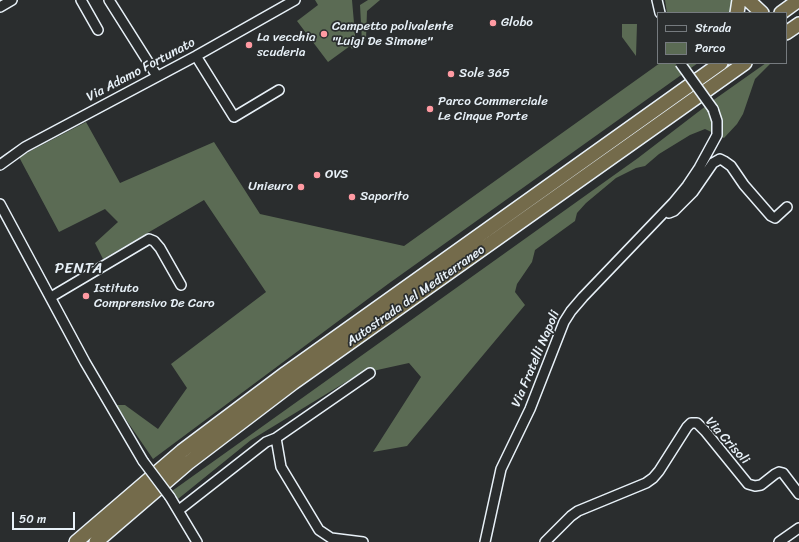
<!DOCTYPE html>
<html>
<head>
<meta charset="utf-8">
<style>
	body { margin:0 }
	#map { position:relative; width:799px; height:542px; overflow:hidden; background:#2a2d2e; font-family:Sriracha,sans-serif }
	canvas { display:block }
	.legend { position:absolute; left:657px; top:12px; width:130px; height:52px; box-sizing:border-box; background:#2a2d2e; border:1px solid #767b7f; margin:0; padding:5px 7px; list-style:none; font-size:12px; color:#e8f1f8 }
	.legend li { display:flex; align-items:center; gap:8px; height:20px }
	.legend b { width:20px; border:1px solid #767b7f }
	.scale { position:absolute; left:12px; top:512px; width:63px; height:18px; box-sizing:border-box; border:2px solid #e8f1f8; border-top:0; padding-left:5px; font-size:12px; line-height:14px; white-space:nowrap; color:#e8f1f8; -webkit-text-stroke:3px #2a2d2e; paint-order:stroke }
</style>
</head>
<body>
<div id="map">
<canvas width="799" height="542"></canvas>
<ul class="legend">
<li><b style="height:5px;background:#2a2d2e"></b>Strada</li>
<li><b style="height:11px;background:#5b6b54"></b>Parco</li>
</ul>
<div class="scale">50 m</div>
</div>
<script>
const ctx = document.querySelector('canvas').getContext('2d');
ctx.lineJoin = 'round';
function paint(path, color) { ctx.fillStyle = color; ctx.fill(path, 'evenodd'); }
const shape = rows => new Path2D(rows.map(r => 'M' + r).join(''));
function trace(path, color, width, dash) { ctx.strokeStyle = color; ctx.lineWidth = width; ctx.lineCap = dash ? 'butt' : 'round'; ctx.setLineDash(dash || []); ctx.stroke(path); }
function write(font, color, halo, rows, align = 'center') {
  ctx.font = font + ' Sriracha,sans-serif'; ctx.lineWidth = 3.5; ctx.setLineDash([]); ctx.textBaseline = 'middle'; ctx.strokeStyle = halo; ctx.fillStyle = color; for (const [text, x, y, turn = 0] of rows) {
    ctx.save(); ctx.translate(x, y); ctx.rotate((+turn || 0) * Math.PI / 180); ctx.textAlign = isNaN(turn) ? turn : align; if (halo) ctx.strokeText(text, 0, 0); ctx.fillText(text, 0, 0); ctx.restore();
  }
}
paint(shape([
	[315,0,352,0,356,46,352,49,350,46,328,62,297,21,318,5],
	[368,0,380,0,367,11,366,39,362,42,360,5],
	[665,0,735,0,733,13,667,13],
	[622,24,637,24,636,56,622,37],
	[660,63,698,63,388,284,153,459,116,405,125,405,158,429,187,388,171,364,266,292,204,200,103,259,95,243,118,222,105,209,59,232,19,157,86,122,120,183,214,142,260,214,404,246],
	[766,63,771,63,755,79,743,114,737,124,724,138,705,129,690,135,659,154,645,166,636,168,616,178,586,203,577,213,575,221,535,250,532,262,517,284,515,292,525,305,407,446,373,452,421,377,409,363,359,374,251,440,178,499,172,491,638,158,715,99]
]), '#5b6b54');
const minor = shape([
	[81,0,98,30],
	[109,0,157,76],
	[657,0,660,13],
	[0,7,12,0],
	[196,56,234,117,279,90],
	[0,165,25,147,196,56,295,0],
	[0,204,85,362,143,461],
	[669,213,674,211,693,192,713,163,720,159,724,161,731,166,744,185,771,216,775,218,787,207],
	[51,297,149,239,154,241,160,248,181,285],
	[276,438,370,373],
	[170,497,197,542],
	[179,510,266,442,276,438,281,467,319,530,331,538,363,542],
	[485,542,501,469,530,409,564,322,571,311,583,297,673,203,687,186,699,168,717,135,717,121,713,109],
	[545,542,571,516,578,511,646,483,653,478,659,471,687,427,691,423,697,423,705,431,748,484,755,486,761,485,775,474,779,472,783,473,799,494],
	[779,542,799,528]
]);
const highway = shape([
	[748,0,762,13],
	[737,13,739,0],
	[781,13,799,0],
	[786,33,799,24],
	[76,542,182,451,286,373,721,63],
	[96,542,188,463,293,383,745,63]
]);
trace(minor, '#e8f1f8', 12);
trace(highway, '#e8f1f8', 16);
trace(minor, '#2a2d2e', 9);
trace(highway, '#746b4b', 13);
const minorBridge = shape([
	[680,63,713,109],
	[143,461,170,497]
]);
trace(minorBridge, '#e8f1f8', 12, []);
trace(minorBridge, '#2a2d2e', 9);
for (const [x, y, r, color] of [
	[493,23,4,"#ff9aa2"],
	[324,34,4,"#ff9aa2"],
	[249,45,4,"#ff9aa2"],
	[451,74,4,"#ff9aa2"],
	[430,109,4,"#ff9aa2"],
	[317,175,4,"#ff9aa2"],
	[301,187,4,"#ff9aa2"],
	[352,197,4,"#ff9aa2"],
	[86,296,4,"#ff9aa2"]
]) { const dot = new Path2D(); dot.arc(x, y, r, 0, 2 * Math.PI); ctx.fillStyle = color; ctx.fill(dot); trace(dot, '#2a2d2e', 1.5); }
write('13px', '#e8f1f8', '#2a2d2e', [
	["Globo",501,23],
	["Campetto polivalente",332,27],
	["\"Luigi De Simone\"",332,42],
	["La vecchia",257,38],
	["scuderia",257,53],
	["Sole 365",459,74],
	["Parco Commerciale",438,102],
	["Le Cinque Porte",438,117],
	["OVS",325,175],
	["Unieuro",293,187,"right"],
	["Saporito",360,197],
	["Istituto",94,289],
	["Comprensivo De Caro",94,304]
], 'left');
write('13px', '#e8f1f8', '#2a2d2e', [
	["Via Adamo Fortunato",141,70,-28],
	["Autostrada del Mediterraneo",416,296,-35],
	["Via Fratelli Napoli",536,359,-67],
	["Via Crisoli",727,441,48]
]);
ctx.letterSpacing = '1px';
write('15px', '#e8f1f8', '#2a2d2e', [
	["PENTA",79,269]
]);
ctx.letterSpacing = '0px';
</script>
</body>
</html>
